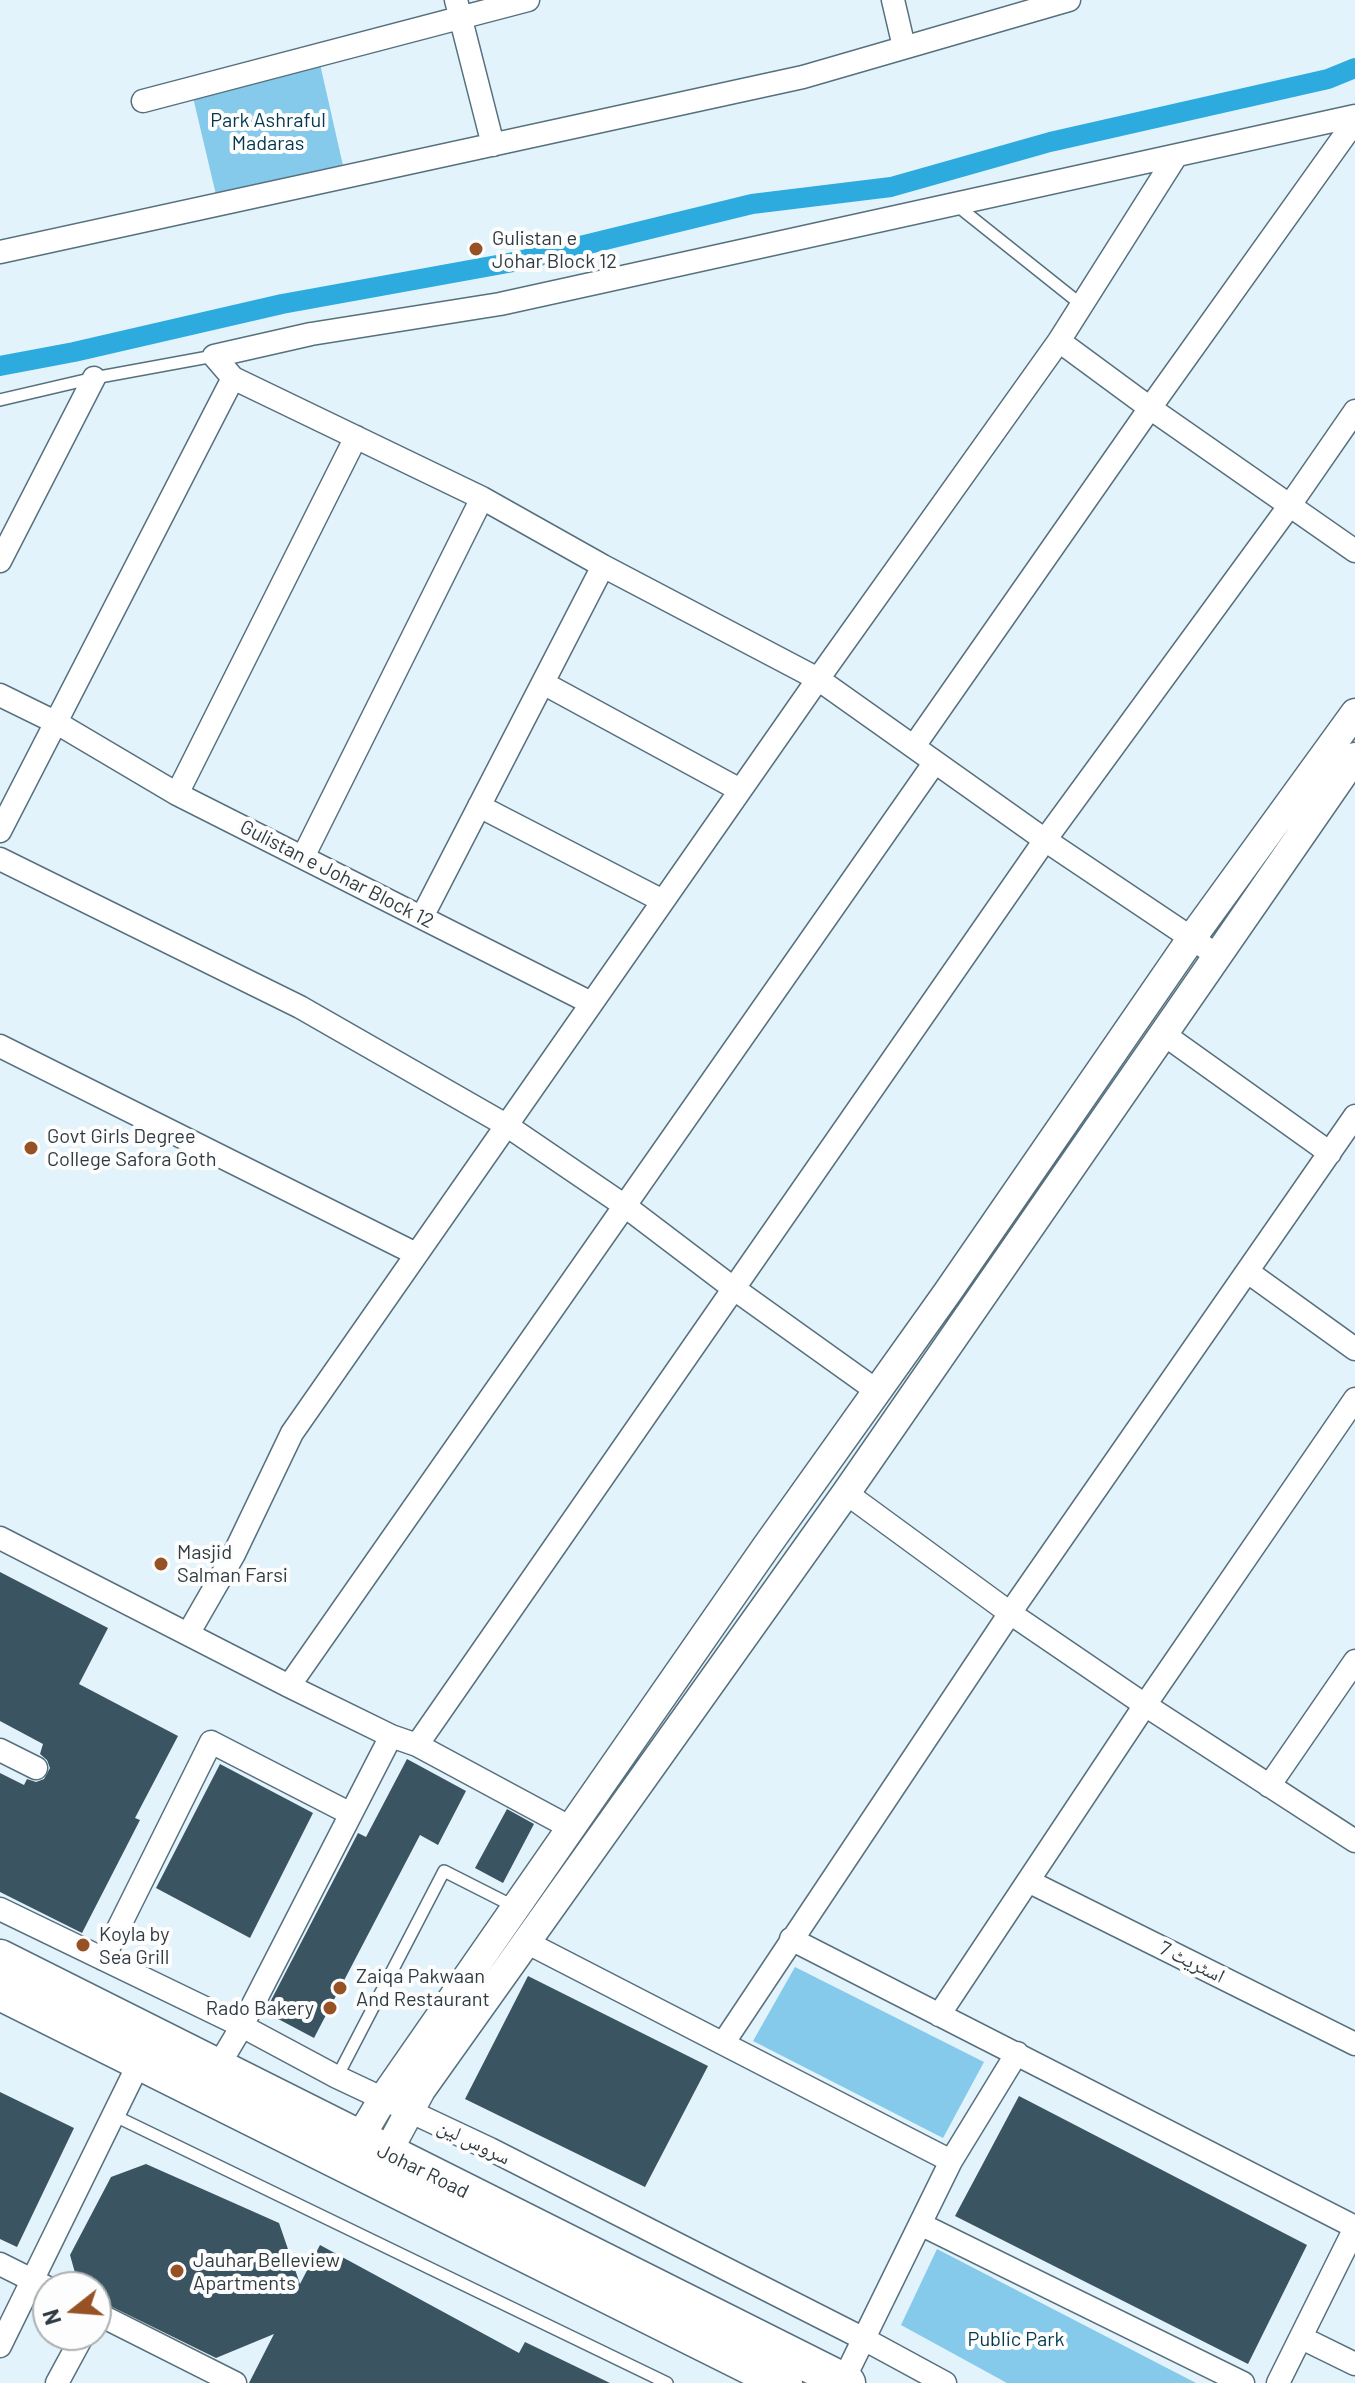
<!DOCTYPE html>
<html>
<head>
<meta charset="utf-8">
<style>
	body { margin:0 }
	#map { position:relative; width:1355px; height:2383px; overflow:hidden; background:#e2f3fc; font-family:Barlow,sans-serif }
	canvas { display:block }
	.north { position:absolute; left:32px; top:2271px; width:80px; height:80px; box-sizing:border-box; background:#fdfdfd; border:2px solid #abb0b2; border-radius:50%; rotate:253deg; font-size:22px; font-weight:700; line-height:32px; text-align:center; color:#303c42 }
	.north::after { content:''; display:block; margin:auto; width:28px; height:36px; background:#965225; clip-path:polygon(50% 0,100% 100%,50% 72%,0 100%) }
</style>
</head>
<body>
<div id="map">
<canvas width="1355" height="2383"></canvas>
<div class="north">N</div>
</div>
<script>
const ctx = document.querySelector('canvas').getContext('2d');
ctx.lineJoin = 'round';
function paint(path, color) { ctx.fillStyle = color; ctx.fill(path, 'evenodd'); }
const shape = rows => new Path2D(rows.map(r => 'M' + r).join(''));
function trace(path, color, width, dash) { ctx.strokeStyle = color; ctx.lineWidth = width; ctx.lineCap = dash ? 'butt' : 'round'; ctx.setLineDash(dash || []); ctx.stroke(path); }
function write(font, color, halo, rows, align = 'center') {
  ctx.font = font + ' Barlow,"Noto Naskh Arabic",sans-serif'; ctx.lineWidth = 8; ctx.setLineDash([]); ctx.textBaseline = 'middle'; ctx.strokeStyle = halo; ctx.fillStyle = color; for (const [text, x, y, turn = 0] of rows) {
    ctx.save(); ctx.translate(x, y); ctx.rotate((+turn || 0) * Math.PI / 180); ctx.textAlign = isNaN(turn) ? turn : align; if (halo) ctx.strokeText(text, 0, 0); ctx.fillText(text, 0, 0); ctx.restore();
  }
}
paint(shape([
	[320,64,344,170,217,199,192,93],
	[795,1967,984,2062,943,2138,753,2041],
	[937,2249,1196,2383,1007,2383,901,2325]
]), '#85c9eb');
trace(shape([
	[0,366,74,352,282,304,519,261,752,204,891,187,1050,142,1328,79,1355,68]
]), '#2dabdf', 20);
paint(shape([
	[0,1572,108,1628,79,1684,178,1736,135,1818,140,1820,82,1933,0,1892,0,1773,24,1785,27,1779,36,1782,44,1779,50,1768,47,1760,40,1754,43,1744,0,1721],
	[407,1759,466,1791,438,1845,420,1835,314,2038,265,2012,358,1833,366,1837],
	[220,1764,313,1813,250,1938,156,1888],
	[507,1809,534,1824,503,1883,475,1868],
	[528,1976,708,2066,645,2187,465,2099],
	[0,2092,74,2128,17,2247,0,2239],
	[1019,2096,1307,2245,1248,2364,955,2216],
	[146,2164,279,2223,300,2284,320,2245,519,2353,525,2342,610,2383,249,2383,274,2334,216,2358,96,2299,96,2287,79,2287,70,2255,111,2177]
]), '#3b5461');
const service = shape([
	[955,204,1083,306],
	[0,400,94,378,214,356],
	[337,2077,444,1871,517,1908],
	[113,2115,667,2383]
]);
const minor = shape([
	[456,0,493,145],
	[893,0,904,47],
	[143,101,528,0],
	[0,252,803,77,1069,0],
	[1059,341,1150,408,1355,551],
	[0,561,94,378],
	[543,683,740,790],
	[0,695,57,723,177,794,591,1003],
	[914,746,1150,408,1355,121],
	[177,794,356,437],
	[479,806,663,901],
	[0,831,233,378],
	[303,857,482,498],
	[0,859,300,1007,506,1125,625,1206,733,1288,877,1391],
	[422,917,603,566],
	[1218,956,1045,840,818,679,603,566,482,498,233,378,214,356,311,334,500,304,1355,116],
	[1162,1033,1330,1153],
	[0,1046,416,1254],
	[1248,1272,1355,1349],
	[846,1493,1010,1613,1145,1705,1355,1841],
	[0,1538,289,1686,391,1736,417,1745,573,1829],
	[188,1634,234,1554,292,1433,818,679,1059,341,1176,156],
	[289,1686,935,762],
	[417,1745,1045,840,1290,505,1355,411],
	[0,1750,36,1768],
	[1269,1786,1355,1661],
	[1028,1881,1355,2044],
	[0,1909,242,2026,337,2077,490,2149,864,2339,945,2383],
	[791,1939,1355,2227],
	[526,1942,951,2161],
	[103,1959,211,1742,349,1813],
	[939,2015,1145,1705,1355,1399],
	[724,2042,1010,1613,1355,1116],
	[217,2068,242,2026,391,1736],
	[920,2224,1243,2383],
	[0,2264,48,2288],
	[96,2313,235,2383],
	[1302,2338,1355,2364],
	[0,2346,140,2061],
	[843,2381,951,2161,1017,2053],
	[57,2383,83,2335],
	[1278,2383,1355,2228]
]);
const tertiary = shape([
	[359,2139,384,2097,766,1547,947,1293,1191,939,1355,713],
	[387,2153,421,2090,846,1493,1355,757]
]);
const primary = shape([
	[0,1958,847,2383],
	[0,1992,784,2383]
]);
trace(service, '#57707e', 14);
trace(minor, '#57707e', 25);
trace(tertiary, '#57707e', 31);
trace(primary, '#57707e', 39);
trace(service, '#fff', 11);
trace(minor, '#fff', 22);
trace(tertiary, '#fff', 28);
trace(primary, '#fff', 36);
for (const [x, y, r, color] of [
	[476,249,8,"#965225"],
	[31,1148,8,"#965225"],
	[161,1564,8,"#965225"],
	[83,1945,8,"#965225"],
	[340,1988,8,"#965225"],
	[330,2008,8,"#965225"],
	[177,2271,8,"#965225"]
]) { const dot = new Path2D(); dot.arc(x, y, r, 0, 2 * Math.PI); ctx.fillStyle = color; ctx.fill(dot); trace(dot, '#fdfdfd', 3); }
write('20px', '#03394e', '#fdfdfd', [
	["Park Ashraful",268,120],
	["Madaras",268,143],
	["Public Park",1016,2339]
]);
write('20px', '#303c42', '#fdfdfd', [
	["Gulistan e",492,238],
	["Johar Block 12",492,261],
	["Govt Girls Degree",47,1136],
	["College Safora Goth",47,1159],
	["Masjid",177,1552],
	["Salman Farsi",177,1575],
	["Koyla by",99,1934],
	["Sea Grill",99,1957],
	["Zaiqa Pakwaan",356,1976],
	["And Restaurant",356,1999],
	["Rado Bakery",314,2008,"right"],
	["Jauhar Belleview",193,2260],
	["Apartments",193,2283]
], 'left');
write('20px', '#303c42', '#fdfdfd', [
	["Gulistan e Johar Block 12",337,874,27],
	["اسٹریٹ 7",1192,1962,26],
	["سروس لین",474,2142,26],
	["Johar Road",423,2171,26]
]);
</script>
</body>
</html>
